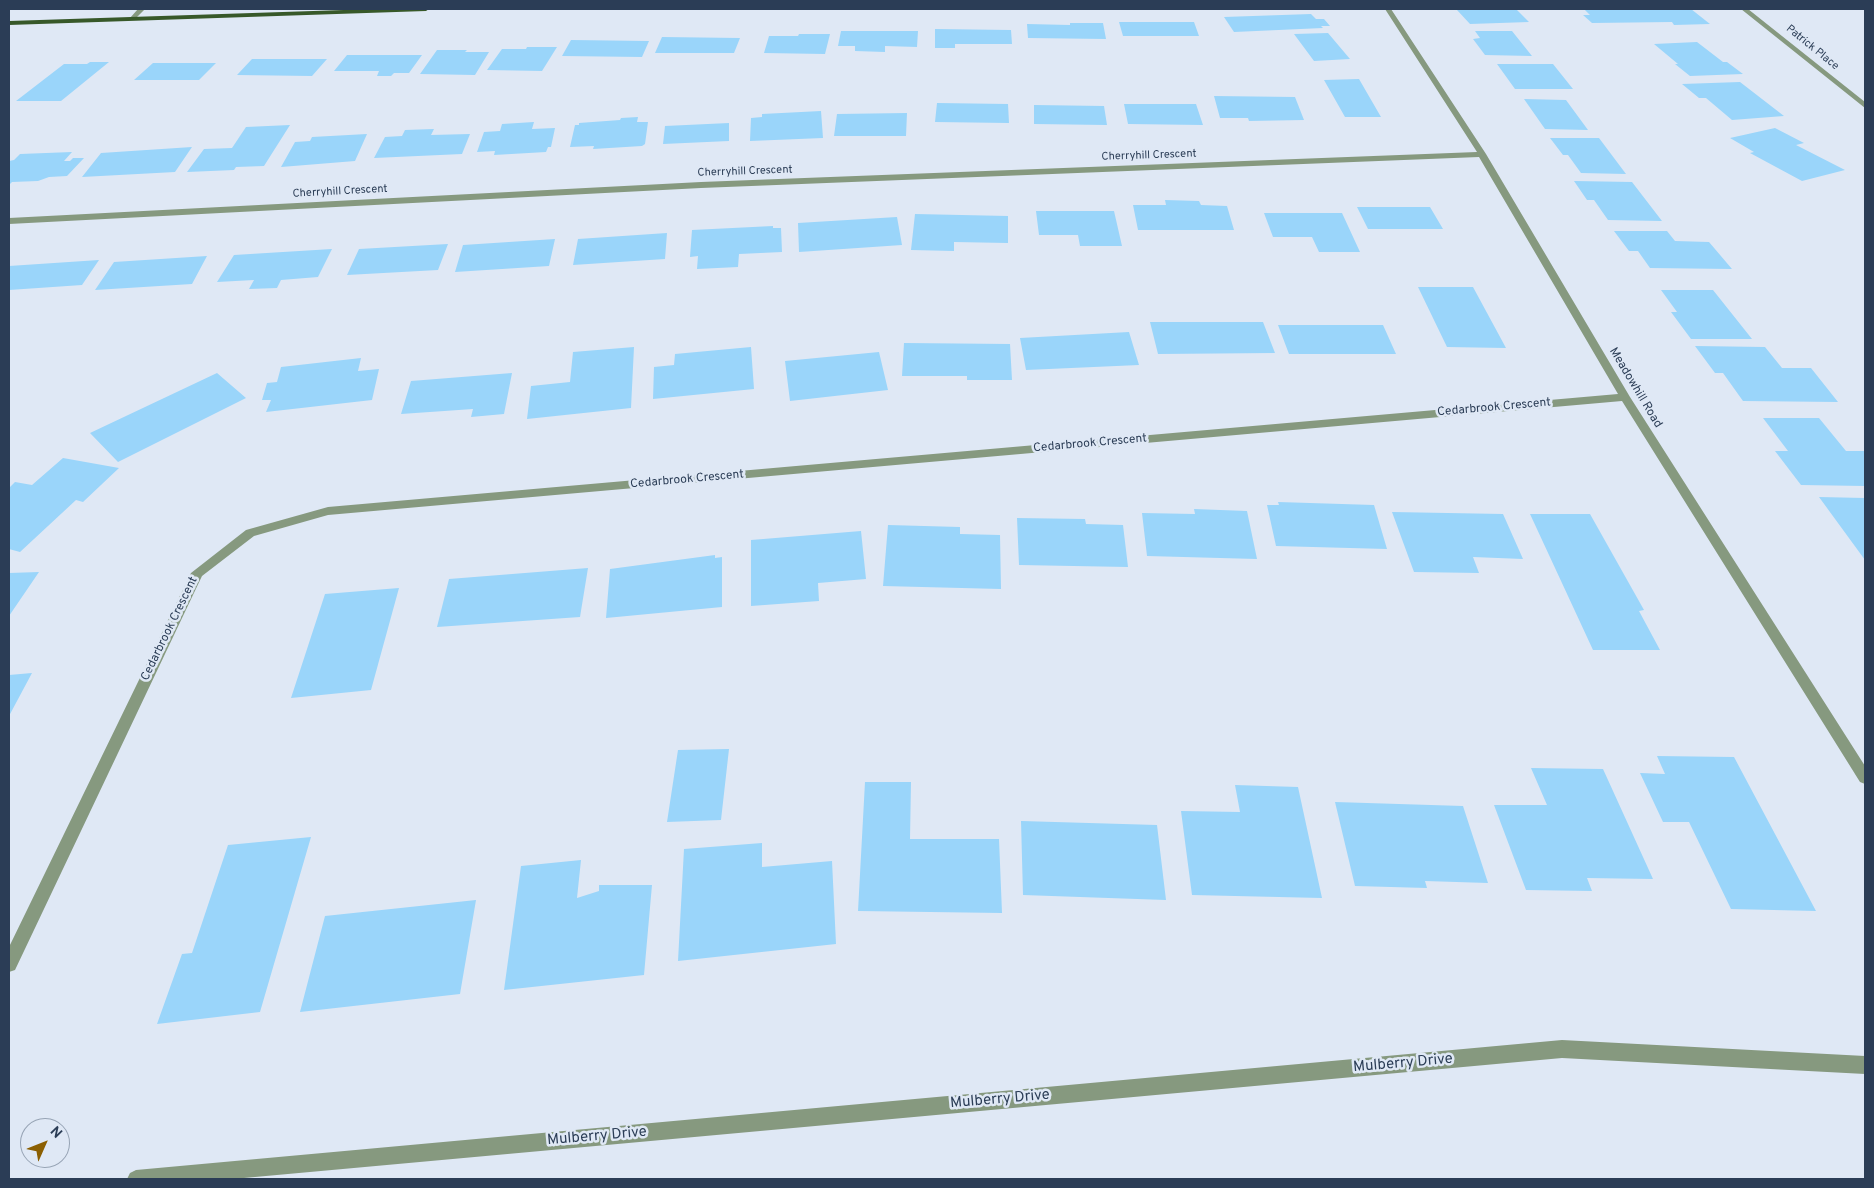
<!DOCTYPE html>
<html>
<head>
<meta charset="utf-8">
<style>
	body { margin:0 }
	#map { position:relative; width:1874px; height:1188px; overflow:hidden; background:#dfe8f5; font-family:Overpass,sans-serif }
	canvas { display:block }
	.frame { position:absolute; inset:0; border:10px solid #2b3d56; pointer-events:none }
	.north { position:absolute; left:20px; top:1118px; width:50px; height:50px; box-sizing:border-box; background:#dfe8f5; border:1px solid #97a4b5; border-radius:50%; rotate:46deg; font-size:14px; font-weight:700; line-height:20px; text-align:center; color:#2b3d56 }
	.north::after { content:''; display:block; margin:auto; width:18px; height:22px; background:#8b5f02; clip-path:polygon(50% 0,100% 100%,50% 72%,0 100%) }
</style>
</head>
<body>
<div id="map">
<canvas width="1874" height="1188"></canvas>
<div class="frame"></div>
<div class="north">N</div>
</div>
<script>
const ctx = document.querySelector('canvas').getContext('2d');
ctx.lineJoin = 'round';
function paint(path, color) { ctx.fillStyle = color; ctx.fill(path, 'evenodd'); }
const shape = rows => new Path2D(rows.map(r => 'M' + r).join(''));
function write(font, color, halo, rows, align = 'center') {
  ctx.font = font + ' Overpass,sans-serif'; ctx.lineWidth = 5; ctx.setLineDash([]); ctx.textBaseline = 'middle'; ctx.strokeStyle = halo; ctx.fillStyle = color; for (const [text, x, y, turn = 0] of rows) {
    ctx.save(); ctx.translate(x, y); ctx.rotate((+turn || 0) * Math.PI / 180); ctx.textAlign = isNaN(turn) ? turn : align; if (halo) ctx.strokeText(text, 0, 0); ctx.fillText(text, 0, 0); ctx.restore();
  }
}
paint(shape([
	[1494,9,1516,9,1529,22,1470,24,1457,10],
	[1584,9,1691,9,1710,24,1674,25,1672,22,1592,23,1583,15,1590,15],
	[1311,14,1316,19,1324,19,1330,26,1321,26,1323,28,1234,32,1224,17],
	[1119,22,1194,22,1199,36,1123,36],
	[1070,23,1103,23,1106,39,1028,38,1027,24,1070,25],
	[935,29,1011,30,1012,44,955,44,955,48,935,48],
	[841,31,918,31,917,47,885,46,885,52,855,51,855,46,838,46],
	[1475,31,1512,31,1532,56,1485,55,1473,39,1480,38],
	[1328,33,1350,59,1314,61,1294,34],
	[799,34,830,34,825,54,764,53,769,36,798,36],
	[662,37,740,38,734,53,655,53],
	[571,40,649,41,642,57,562,56],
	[1697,42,1723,62,1727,62,1743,74,1690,76,1675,64,1678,64,1654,44],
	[527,47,557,47,542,71,487,70,502,49,526,49],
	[437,50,467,50,465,52,489,52,475,75,420,74],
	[347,55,422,55,409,73,394,73,391,76,377,76,379,71,334,71],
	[252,59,327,59,312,76,237,75],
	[90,62,109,62,61,101,16,101,64,64,87,64],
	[153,63,216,63,199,80,134,80],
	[1497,64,1553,64,1573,89,1515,89],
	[1359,79,1381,117,1345,117,1324,80],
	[1740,82,1784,116,1732,120,1706,98,1699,98,1682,84],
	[1214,96,1295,97,1304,120,1249,121,1248,118,1220,118],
	[1524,99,1566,100,1588,130,1545,129],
	[937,103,1008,104,1009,123,935,122],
	[1124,104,1196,104,1203,125,1128,124],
	[1034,105,1104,106,1107,125,1034,124],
	[821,111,823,138,750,141,751,118,762,117,762,114],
	[907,113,906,136,834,136,837,114],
	[638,117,637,122,648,122,645,144,642,146,593,149,594,146,570,147,575,125,579,125,579,123,620,120,621,118],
	[534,122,532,129,555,128,551,147,548,147,546,152,494,155,495,151,477,152,484,132,500,131,502,124],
	[729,123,729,141,663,144,665,126],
	[290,125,264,166,236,167,234,170,187,172,204,149,232,148,246,127],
	[1775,128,1804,143,1796,145,1845,170,1802,181,1750,153,1754,152,1730,138],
	[434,129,431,135,470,134,462,154,374,158,385,137,402,136,405,130],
	[367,134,355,161,281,167,295,142,310,141,312,137],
	[1550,138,1599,138,1626,174,1581,173,1568,155,1563,155],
	[192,147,175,172,82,177,101,153],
	[72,152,64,161,70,161,73,158,84,158,67,176,49,177,38,181,12,182,9,185,9,161,14,160,20,154],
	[1574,181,1632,182,1662,221,1608,220,1594,200,1587,200],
	[1165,200,1199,201,1201,205,1227,206,1234,230,1138,230,1133,205,1166,205],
	[1357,207,1430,207,1443,229,1368,229],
	[1036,211,1114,211,1122,246,1080,246,1078,235,1039,235],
	[1264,213,1342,213,1360,252,1319,252,1312,237,1273,237],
	[915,214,1008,216,1008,243,954,242,954,251,911,250],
	[897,217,902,245,799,252,798,223],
	[773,226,773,228,781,228,782,252,739,254,738,267,697,269,698,256,690,257,692,230],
	[1614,231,1667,231,1675,241,1709,242,1732,269,1650,268,1638,251,1629,251],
	[667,233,665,259,573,265,578,239],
	[555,239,549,266,455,272,463,245],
	[448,244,438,270,347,275,359,249],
	[332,249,318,277,281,280,277,288,249,289,254,280,217,282,234,255],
	[207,256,192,284,95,290,114,262],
	[99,260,82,285,9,290,9,266],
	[1418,287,1473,287,1506,348,1447,347],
	[1661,290,1713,290,1752,339,1691,339,1671,312,1677,312],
	[1150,322,1263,322,1275,353,1158,354],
	[1278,325,1383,325,1396,354,1289,354],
	[1129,332,1139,365,1026,370,1020,338],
	[904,343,1010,344,1012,380,967,380,967,376,902,376],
	[1695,346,1765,347,1782,368,1811,368,1838,402,1743,401,1723,373,1715,373],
	[634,347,631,408,527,419,531,386,570,382,573,352],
	[751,347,754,389,653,399,654,367,674,365,675,354],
	[879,352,888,390,790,401,785,361],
	[361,358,358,371,379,369,372,400,266,412,271,400,262,400,267,383,277,382,281,367],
	[217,373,246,398,118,462,90,433],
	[512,373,504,414,471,417,473,409,401,414,411,381],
	[1763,418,1819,418,1846,451,1865,451,1865,486,1801,485,1775,451,1788,451],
	[63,458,119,468,83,502,76,500,20,552,9,549,9,488,15,482,32,485],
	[1819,497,1865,498,1865,560],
	[1278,502,1374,505,1387,549,1276,546,1267,505,1279,505],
	[1194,509,1247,511,1257,559,1147,556,1142,513,1195,514],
	[1392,512,1503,514,1523,559,1473,557,1479,573,1414,572],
	[1530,514,1590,514,1644,610,1639,611,1660,650,1593,650],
	[1017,518,1085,519,1086,524,1123,525,1128,567,1019,565],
	[888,525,960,527,960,534,1000,535,1001,589,883,586],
	[861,531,866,579,818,583,819,601,751,606,751,540],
	[715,555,715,558,722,557,722,607,606,618,610,569],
	[588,568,580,617,437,627,449,579],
	[39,572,9,616,9,573],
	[399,588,371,690,291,698,325,594],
	[32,673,9,716,9,675],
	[729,749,721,820,667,822,678,750],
	[1657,756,1734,757,1816,911,1731,909,1689,822,1663,822,1640,773,1665,774],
	[1531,768,1603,769,1653,879,1587,878,1592,891,1526,890,1494,805,1547,805],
	[865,782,911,782,910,839,999,839,1002,913,858,911],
	[1235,785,1298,787,1322,898,1192,895,1181,811,1240,812],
	[1335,802,1463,806,1488,883,1425,881,1427,888,1355,886],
	[1021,821,1157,825,1166,900,1023,895],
	[311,837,260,1012,157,1024,182,954,192,953,228,845],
	[762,843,762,867,832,861,836,944,678,961,684,849],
	[581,860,577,898,599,891,599,885,652,885,644,975,504,990,521,866],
	[476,900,460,994,300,1012,325,916]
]), '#9ad5fa');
paint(shape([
	[138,9,145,9,134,20,130,20,130,18,138,9],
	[1385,9,1391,9,1486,154,1630,397,1865,766,1865,784,1860,782,1622,401,328,515,254,536,202,576,15,970,9,972,9,947,191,573,246,530,328,507,1618,394,1479,157,701,188,9,224,9,218,701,182,1477,152,1385,9],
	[1741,9,1748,9,1865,102,1865,108,1741,9],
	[1562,1040,1865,1056,1865,1074,1562,1058,233,1179,127,1179,130,1173,136,1170,1562,1040]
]), '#86997f');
paint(shape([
	[374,9,429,9,426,11,9,25,9,21,374,9]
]), '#375829');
write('11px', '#2b3d56', '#dfe8f5', [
	["Patrick Place",1812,48,39],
	["Cherryhill Crescent",1149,156,-2],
	["Cherryhill Crescent",745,172,-2],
	["Cherryhill Crescent",340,192,-3]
]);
write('12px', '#2b3d56', '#dfe8f5', [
	["Meadowhill Road",1635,388,59],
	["Cedarbrook Crescent",1494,408,-5],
	["Cedarbrook Crescent",1090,444,-5],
	["Cedarbrook Crescent",687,480,-5],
	["Cedarbrook Crescent",170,629,-64]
]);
write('15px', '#2b3d56', '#dfe8f5', [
	["Mulberry Drive",1403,1064,-5],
	["Mulberry Drive",1000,1100,-5],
	["Mulberry Drive",597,1137,-5]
]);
</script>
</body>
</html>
